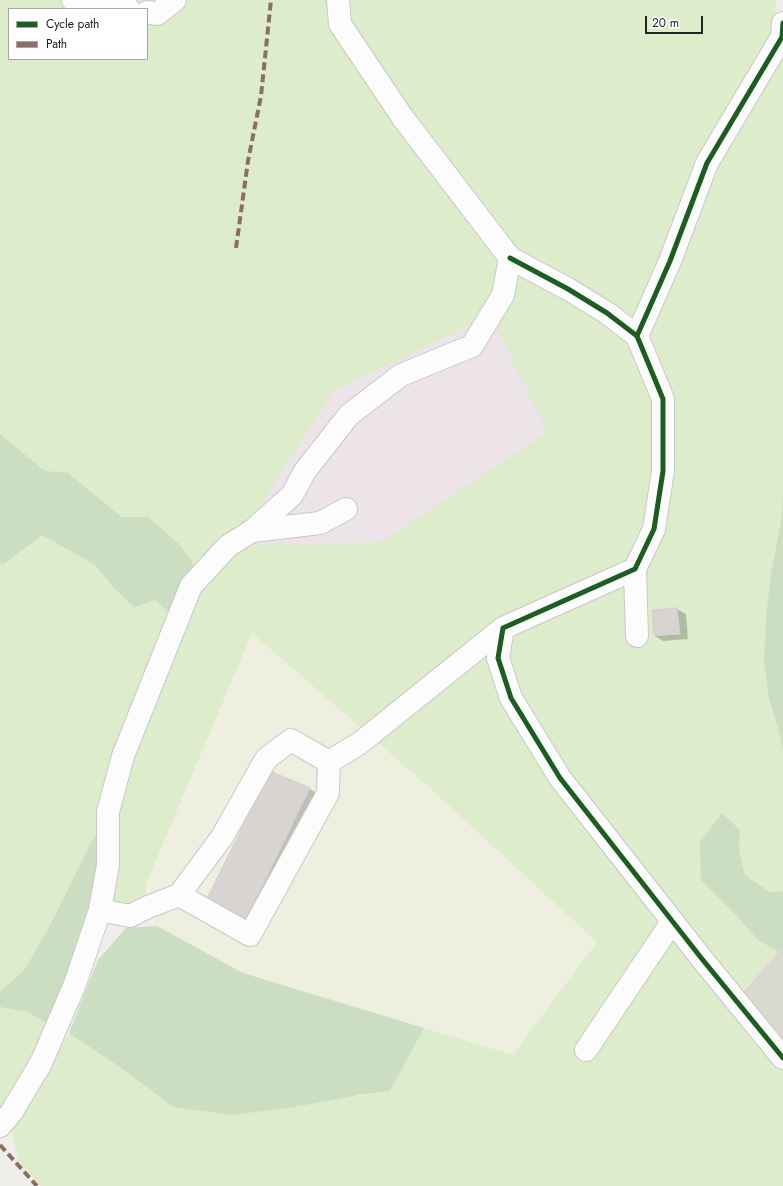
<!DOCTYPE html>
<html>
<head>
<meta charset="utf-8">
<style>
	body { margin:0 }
	#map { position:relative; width:783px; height:1186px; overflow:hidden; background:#f0eeeb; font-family:Jost,sans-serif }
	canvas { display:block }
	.legend { position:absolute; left:8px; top:8px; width:140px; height:52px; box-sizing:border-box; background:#fff; border:1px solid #a7a7a7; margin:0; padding:5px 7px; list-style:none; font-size:12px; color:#222 }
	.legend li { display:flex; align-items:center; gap:8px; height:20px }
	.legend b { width:20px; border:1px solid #a7a7a7 }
	.scale { position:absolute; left:645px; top:16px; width:58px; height:18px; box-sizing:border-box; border:2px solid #222; border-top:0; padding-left:5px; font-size:12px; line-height:14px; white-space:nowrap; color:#222; -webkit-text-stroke:3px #fff; paint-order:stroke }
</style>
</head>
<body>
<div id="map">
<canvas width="783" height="1186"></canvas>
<ul class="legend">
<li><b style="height:5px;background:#1b5e20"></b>Cycle path</li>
<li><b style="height:5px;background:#8d6e63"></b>Path</li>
</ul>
<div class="scale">20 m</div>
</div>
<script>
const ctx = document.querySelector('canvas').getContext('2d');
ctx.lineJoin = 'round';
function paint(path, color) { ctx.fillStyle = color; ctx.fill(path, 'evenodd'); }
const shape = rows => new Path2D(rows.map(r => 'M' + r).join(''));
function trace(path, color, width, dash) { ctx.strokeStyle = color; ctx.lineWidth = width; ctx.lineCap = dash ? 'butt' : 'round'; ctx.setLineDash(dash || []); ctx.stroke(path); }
paint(shape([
	[490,316,549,432,381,542,235,546,334,391]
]), '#ede4e9');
paint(shape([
	[783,950,783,1058,736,1000,778,952]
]), '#d9d9cd');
paint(shape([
	[252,632,421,780,597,942,513,1056,243,973,157,926,148,907,145,886]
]), '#efefdf');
paint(shape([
	[0,0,143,0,145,2,156,0,776,0,774,39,783,38,783,489,781,522,771,572,766,618,764,661,769,699,780,736,783,752,783,891,770,892,745,875,739,850,740,830,722,813,700,842,734,913,758,940,778,952,736,1000,783,1058,783,1186,41,1186,18,1161,10,1122,30,1101,69,1033,118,1066,174,1107,230,1115,390,1091,424,1028,513,1055,597,942,421,780,252,633,145,886,148,907,56,914,25,969,0,992,0,563,3,565,42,535,95,565,113,587,155,600,182,625,198,586,192,561,179,544,148,517,122,517,68,473,45,472,0,434],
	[9,9,147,9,147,59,9,59],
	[490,316,548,432,381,542,235,546,334,391],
	[0,1007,27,1012,52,1026,0,1114]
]), '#ddeccb');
paint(shape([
	[0,434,45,471,68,473,122,517,148,517,179,544,192,561,198,586,182,625,155,600,134,607,113,587,95,565,42,535,3,565,0,563],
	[783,489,783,752,780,736,769,699,764,661,766,618,771,572,781,522],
	[114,813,114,866,52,1026,27,1012,0,1007,0,992,25,969,56,914,91,842],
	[722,813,740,830,739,850,745,875,770,892,783,891,783,950,778,952,758,940,734,913,701,880,700,842],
	[157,926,243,973,424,1028,390,1091,359,1095,289,1108,230,1115,174,1107,118,1066,69,1033,98,960,126,928]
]), '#cbdec1');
paint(shape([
	[677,609,686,614,688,639,663,641,655,636,653,611],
	[310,789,326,798,263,929,224,912]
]), '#0003');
const building = shape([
	[677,608,680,634,654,636,652,610,677,608],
	[270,771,310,788,246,920,205,903,270,771]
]);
paint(building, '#d7d4d2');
trace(building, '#d3d0cc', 1);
const minor = shape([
	[73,0,129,9],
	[147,12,157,14,175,0],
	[637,336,670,261,707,163,782,37,783,23],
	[252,531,320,523,346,509],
	[635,569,637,636],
	[503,628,498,658,511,698,560,778,702,959,783,1058],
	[179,895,250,935,328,793,329,762],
	[100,910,130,916,148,907,179,895,222,837,266,759,291,740,329,762,360,743,503,628,635,569,654,529,663,471,663,399,637,336,607,313,568,289,510,258],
	[586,1050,672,922],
	[0,1126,11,1113,41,1063,75,984,100,910,108,865,108,812,123,756,191,586,228,546,252,531,292,495,305,471,349,415,401,375,472,346,503,295,510,258,403,118,340,24,338,0]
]);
trace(minor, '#c9c8c7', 24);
trace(minor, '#fdfcfc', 22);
trace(shape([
	[236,248,248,161,261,96,271,0],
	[0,1145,37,1186]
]), '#8d6e63', 4, [8, 4]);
trace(shape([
	[510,258,568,289,607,313,637,336,663,399,663,471,654,529,635,569,503,628,498,658,511,698,560,778,702,959,783,1058],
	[637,336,670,261,707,163,782,37,783,23]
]), '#1b5e20', 5);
</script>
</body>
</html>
